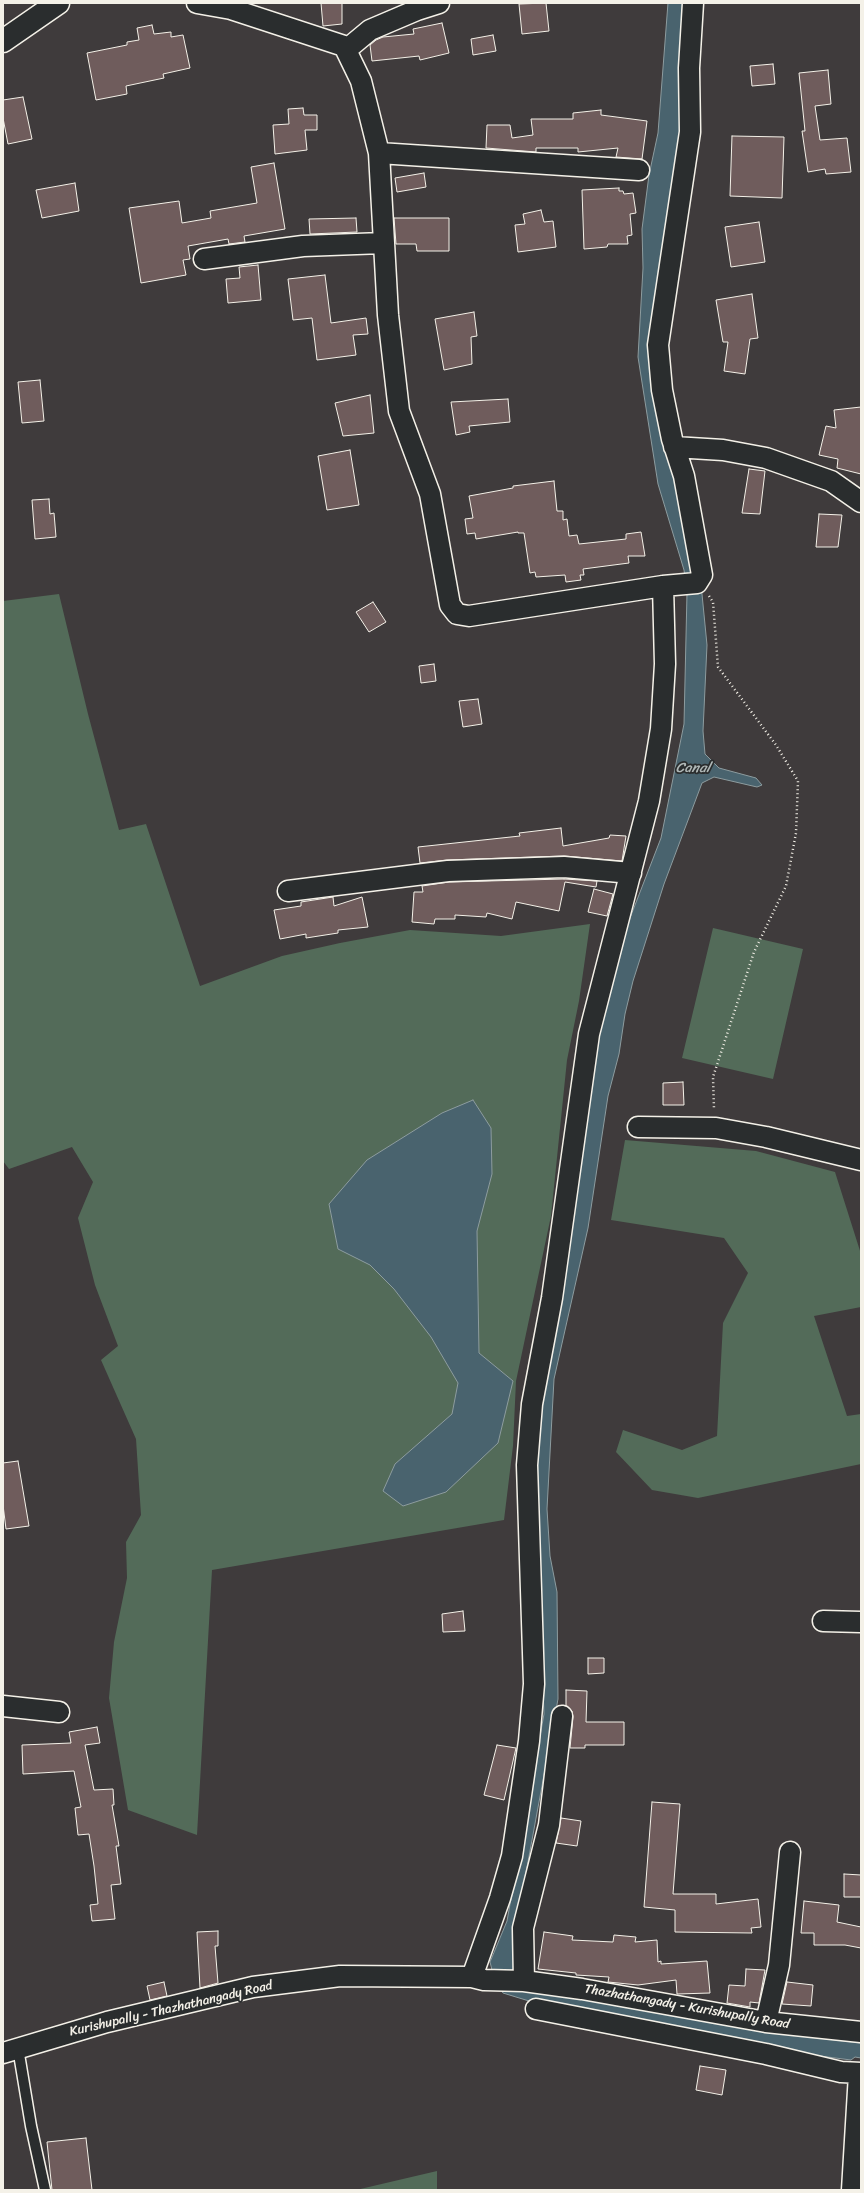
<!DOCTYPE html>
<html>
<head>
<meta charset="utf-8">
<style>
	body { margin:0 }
	#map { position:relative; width:864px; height:2193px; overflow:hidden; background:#3f3b3c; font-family:Sriracha,sans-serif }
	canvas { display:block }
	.frame { position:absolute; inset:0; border:4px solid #f4f1e8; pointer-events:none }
</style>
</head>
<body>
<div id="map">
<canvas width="864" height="2193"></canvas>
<div class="frame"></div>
</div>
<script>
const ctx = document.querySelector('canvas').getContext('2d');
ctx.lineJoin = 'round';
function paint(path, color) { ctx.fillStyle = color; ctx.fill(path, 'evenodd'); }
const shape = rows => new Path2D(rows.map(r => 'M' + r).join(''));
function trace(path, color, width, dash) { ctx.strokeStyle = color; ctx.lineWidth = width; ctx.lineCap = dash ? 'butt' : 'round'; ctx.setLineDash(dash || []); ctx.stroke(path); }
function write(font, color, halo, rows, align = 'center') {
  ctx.font = font + ' Sriracha,sans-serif'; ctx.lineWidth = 3.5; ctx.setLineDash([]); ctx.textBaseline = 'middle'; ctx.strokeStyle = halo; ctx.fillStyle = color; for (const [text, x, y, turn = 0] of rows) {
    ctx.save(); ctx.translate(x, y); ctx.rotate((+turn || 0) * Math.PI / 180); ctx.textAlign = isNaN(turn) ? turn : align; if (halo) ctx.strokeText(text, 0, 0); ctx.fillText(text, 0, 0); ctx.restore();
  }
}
paint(shape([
	[59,594,88,714,119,830,146,824,200,986,282,956,340,943,410,930,501,936,590,924,579,1001,567,1060,551,1216,516,1381,513,1446,504,1520,212,1570,197,1835,128,1810,109,1698,114,1642,127,1578,126,1542,141,1515,136,1439,101,1360,118,1346,95,1285,78,1218,93,1182,72,1147,9,1169,3,1161,3,601],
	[713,928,803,949,773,1079,682,1058],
	[625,1140,756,1151,835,1172,861,1254,861,1307,814,1316,847,1416,861,1414,861,1464,698,1498,652,1490,616,1452,623,1430,682,1450,717,1436,723,1323,748,1273,724,1238,611,1220],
	[437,2171,437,2190,356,2190]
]), '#536b59');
const water = shape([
	[668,3,690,3,687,111,655,332,701,584,707,645,703,731,705,754,719,768,756,778,762,785,757,787,714,777,702,783,664,884,633,981,625,1014,619,1054,608,1096,588,1228,554,1379,547,1509,550,1556,557,1592,558,1699,513,1943,514,1960,521,1980,775,2033,861,2043,861,2058,855,2057,851,2060,789,2052,542,2005,503,1993,495,1982,490,1962,507,1921,544,1714,534,1480,537,1424,591,1064,623,936,661,838,684,724,687,593,684,570,658,484,638,357,643,268,642,229,649,175,658,133,668,3],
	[473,1100,491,1128,492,1174,477,1231,479,1353,513,1381,498,1443,446,1492,403,1506,383,1491,395,1464,452,1414,458,1383,431,1337,394,1289,370,1265,338,1249,329,1204,367,1160,442,1113,473,1100]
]);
paint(water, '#49636e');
trace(water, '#8d9c9f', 1);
const building = shape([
	[321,3,342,3,342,24,323,26,321,3],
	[546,3,549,31,522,34,519,4,546,3],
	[442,23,449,53,420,60,419,56,372,61,370,45,376,40,383,37,414,34,413,29,442,23],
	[152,25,154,34,171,32,171,37,183,35,190,68,163,74,164,78,126,86,127,94,96,100,87,53,127,45,127,42,139,40,137,28,152,25],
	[493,35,496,51,473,55,471,39,493,35],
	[773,64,775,84,752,86,750,66,773,64],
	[828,70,831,104,815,106,820,140,847,138,851,172,826,174,825,169,808,172,802,131,805,131,799,73,828,70],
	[23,97,32,139,8,144,3,118,3,100,23,97],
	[303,108,304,115,317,115,317,130,305,130,307,150,275,154,273,125,289,124,288,109,303,108],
	[601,110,601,115,647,121,642,159,616,157,618,148,578,152,578,148,536,148,536,152,486,148,487,125,510,125,512,138,533,135,531,119,573,119,573,113,601,110],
	[732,136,784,137,782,198,730,196,732,136],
	[274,163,285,229,244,236,245,242,229,244,228,239,188,246,190,259,183,260,186,275,141,283,129,208,179,201,182,223,211,218,210,211,257,203,251,167,274,163],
	[424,173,426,187,397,192,395,178,424,173],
	[75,183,79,211,42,218,36,190,75,183],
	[619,188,619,191,623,191,624,194,633,193,636,213,630,214,632,235,627,236,628,244,608,244,607,247,584,249,582,190,619,188],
	[541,210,544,222,553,221,556,247,518,252,515,225,525,224,523,214,541,210],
	[356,218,357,232,310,234,309,219,356,218],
	[394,218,449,218,449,251,417,251,416,244,396,244,394,218],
	[759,222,765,262,731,267,725,227,759,222],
	[258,265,261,300,228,303,226,279,240,278,239,267,258,265],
	[325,275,331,323,366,318,368,334,353,335,356,355,317,360,312,318,293,320,288,279,325,275],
	[752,294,758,338,750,339,745,374,724,371,728,342,723,342,716,300,752,294],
	[474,312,477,336,471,337,472,364,444,370,435,319,474,312],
	[40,380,44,421,22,423,18,382,40,380],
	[370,395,374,433,343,436,335,403,370,395],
	[508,399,510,422,469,426,470,432,456,435,451,402,508,399],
	[861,407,861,474,837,468,838,459,819,455,826,426,836,428,834,410,861,407],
	[350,450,359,505,327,510,318,456,350,450],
	[749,469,765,471,760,514,742,513,749,469],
	[554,481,557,511,563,511,563,520,567,519,569,536,577,535,579,544,626,539,626,534,641,532,645,556,628,556,629,563,583,569,584,575,580,575,581,580,566,582,565,575,536,577,535,572,530,573,524,533,518,533,518,532,476,539,475,533,467,534,465,519,473,518,469,496,513,488,513,486,554,481],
	[49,499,50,514,54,513,56,537,35,539,32,500,49,499],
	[819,514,842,515,838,547,816,547,819,514],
	[373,602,386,622,369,632,356,612,373,602],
	[434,664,436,681,421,683,419,666,434,664],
	[478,699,482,724,463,727,459,701,478,699],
	[561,828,563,846,609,838,610,835,626,836,622,861,564,856,448,860,420,863,418,847,520,836,519,833,561,828],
	[564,879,597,881,596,887,565,882,559,911,516,902,512,919,487,913,486,917,455,915,455,919,435,919,434,924,412,922,414,892,423,892,422,886,449,882,564,879],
	[594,889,613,894,607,916,588,912,594,889],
	[333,897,334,906,362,897,368,927,338,930,338,933,306,938,306,934,280,939,274,910,301,906,301,902,333,897],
	[683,1082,684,1105,663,1105,663,1083,683,1082],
	[18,1461,29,1526,6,1529,3,1505,3,1463,18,1461],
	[463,1611,465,1631,443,1632,442,1614,463,1611],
	[588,1658,604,1658,604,1673,588,1674,588,1658],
	[566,1690,587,1691,586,1722,624,1722,624,1745,585,1745,585,1748,570,1748,573,1717,572,1711,566,1706,566,1690],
	[97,1727,100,1743,85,1745,94,1790,113,1789,114,1805,112,1805,119,1846,116,1846,121,1884,111,1885,115,1919,92,1921,90,1905,98,1904,94,1866,89,1834,78,1835,75,1808,81,1807,74,1771,23,1774,22,1745,71,1743,69,1732,97,1727],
	[497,1745,516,1748,504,1800,484,1795,497,1745],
	[652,1802,680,1804,673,1894,716,1894,716,1904,758,1899,761,1927,751,1928,752,1933,675,1932,675,1910,644,1907,652,1802],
	[561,1818,581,1821,577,1846,556,1843,561,1818],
	[844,1874,861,1875,861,1897,844,1897,844,1874],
	[804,1901,839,1905,837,1922,861,1927,861,1948,845,1945,814,1945,814,1933,801,1933,804,1901],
	[218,1931,218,1946,215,1946,218,1983,200,1988,197,1932,218,1931],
	[544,1932,573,1936,572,1940,613,1942,614,1935,636,1937,635,1942,657,1940,658,1962,661,1961,661,1964,707,1961,710,1993,677,1994,676,1980,638,1985,608,1982,609,1977,576,1975,576,1973,538,1969,544,1932],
	[746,1969,765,1970,759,2003,750,2002,750,2007,727,2003,729,1985,745,1986,746,1969],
	[164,1982,167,1996,150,2000,147,1986,164,1982],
	[787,1982,813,1985,811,2006,782,2004,787,1982],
	[700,2066,726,2070,722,2095,696,2090,700,2066],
	[86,2138,92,2190,52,2190,47,2142,86,2138]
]);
paint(building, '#6f5c5c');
trace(building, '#f4f1e8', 1);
const service = shape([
	[18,2048,31,2126,45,2190]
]);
const minor = shape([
	[197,3,231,9,344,46,361,81,379,153,388,315,399,411,430,494,450,605,457,614,469,616,663,586,697,583,702,575,684,476,672,439,662,390,658,345,690,132,689,68,693,3],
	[346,50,370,30,417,10,439,3],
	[379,153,639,170],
	[204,259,303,246,383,243],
	[674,447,723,450,766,458,831,481,861,502],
	[288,891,448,871,564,867,631,873],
	[638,1127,716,1128,766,1137,861,1160],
	[823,1621,861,1622],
	[3,1706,59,1712],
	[472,1977,500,1898,512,1856,529,1741,534,1684,527,1465,532,1404,552,1298,589,1034,649,801,661,729,665,664,663,586],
	[524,1981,523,1928,549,1825,562,1716],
	[536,2009,766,2054,841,2072,861,2073],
	[766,2022,779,1965,790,1852],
	[3,2053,107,2022,253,1987,340,1976,472,1977,484,1980,524,1981,582,1989,766,2022,861,2032],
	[852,2190,859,2074]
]);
const secondary = shape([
	[3,41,58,3]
]);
trace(service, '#f4f1e8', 13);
trace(minor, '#f4f1e8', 23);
trace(secondary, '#f4f1e8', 25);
trace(shape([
	[709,596,713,602,718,667,776,745,798,781,796,833,786,886,754,952,713,1077,714,1109]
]), '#f4f1e8', 2.5, [1, 3]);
trace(service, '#2a2d2e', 10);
trace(minor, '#2a2d2e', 20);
trace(secondary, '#2a2d2e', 22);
write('13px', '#f4f1e8', '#2a2d2e', [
	["Thazhathangady - Kurishupally Road",687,2007,10],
	["Kurishupally - Thazhathangady Road",171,2009,-13]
]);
write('italic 14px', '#b0b8b7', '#2a2d2e', [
	["Canal",693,768]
]);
</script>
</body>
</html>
